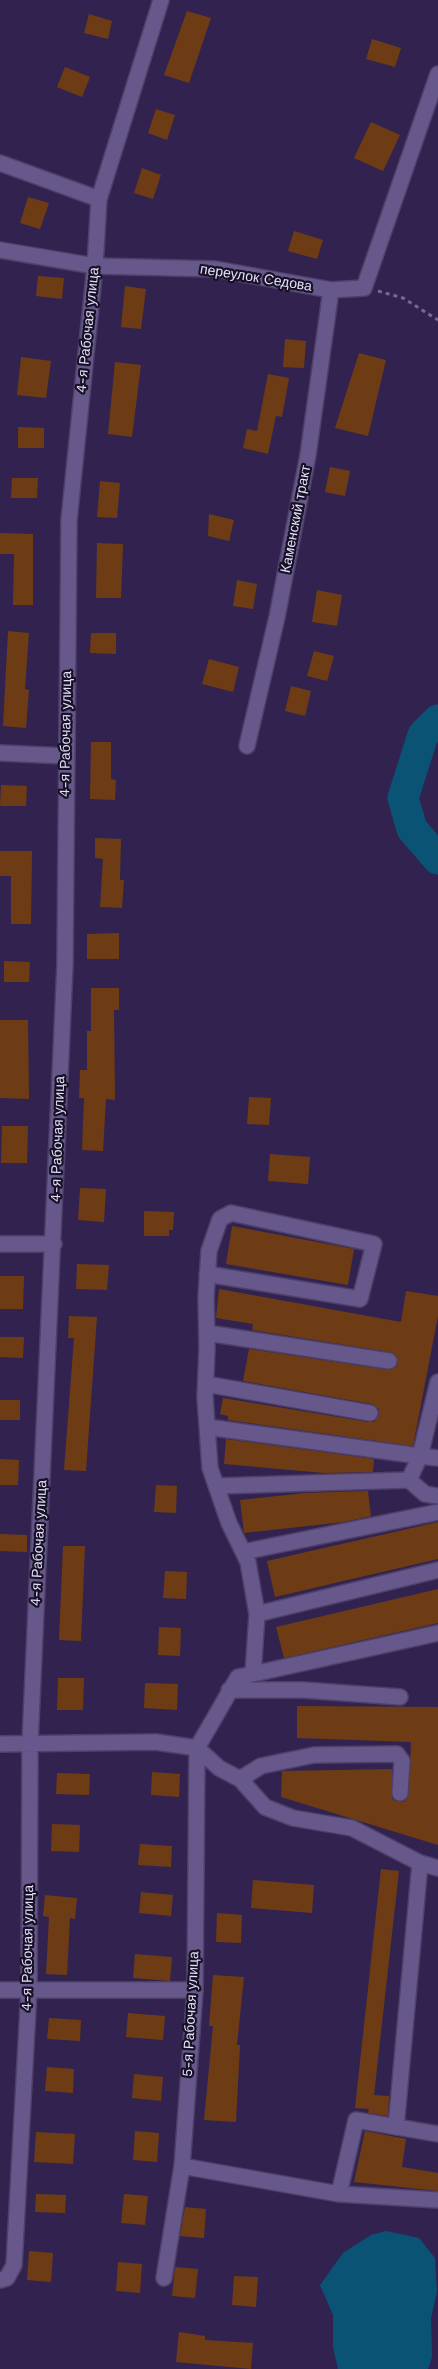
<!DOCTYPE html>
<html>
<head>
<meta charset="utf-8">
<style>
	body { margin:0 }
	canvas { display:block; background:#312250 }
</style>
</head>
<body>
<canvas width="438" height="2369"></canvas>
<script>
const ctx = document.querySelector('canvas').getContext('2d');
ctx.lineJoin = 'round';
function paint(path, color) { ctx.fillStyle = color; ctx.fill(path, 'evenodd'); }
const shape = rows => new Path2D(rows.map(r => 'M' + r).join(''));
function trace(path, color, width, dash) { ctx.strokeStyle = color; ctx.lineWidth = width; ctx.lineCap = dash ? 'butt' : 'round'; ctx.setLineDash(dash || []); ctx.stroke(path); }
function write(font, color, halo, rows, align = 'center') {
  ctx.font = font + ' "Work Sans",sans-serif'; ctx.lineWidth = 4.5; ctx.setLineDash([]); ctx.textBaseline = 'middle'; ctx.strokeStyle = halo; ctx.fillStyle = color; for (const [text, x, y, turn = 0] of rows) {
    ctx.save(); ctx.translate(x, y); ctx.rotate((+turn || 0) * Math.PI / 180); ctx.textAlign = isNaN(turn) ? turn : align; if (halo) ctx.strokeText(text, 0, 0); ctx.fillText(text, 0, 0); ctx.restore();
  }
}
paint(shape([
	[386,2231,419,2238,435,2258,437,2292,431,2318,432,2357,428,2369,338,2369,333,2347,333,2315,320,2285,343,2253,371,2235]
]), '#0a5375');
trace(shape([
	[438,720,423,735,403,798,412,829,438,859]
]), '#0a5375', 31);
paint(shape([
	[187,11,211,18,189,83,164,75],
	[89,14,112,21,108,39,84,33],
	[372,39,401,48,395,67,366,59],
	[65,67,90,77,82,97,57,87],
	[156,109,175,115,167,140,148,133],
	[371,122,400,135,383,171,354,158],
	[142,168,161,175,153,199,134,193],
	[28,197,49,203,40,229,20,223],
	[294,231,323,240,317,259,288,251],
	[38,276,64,278,62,299,36,296],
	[125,286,146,289,141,329,121,327],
	[285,339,306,341,304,368,283,367],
	[359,353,386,360,368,436,335,428],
	[21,357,51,361,46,398,17,395],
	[115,362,141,365,132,437,108,434],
	[268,374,289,378,282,417,276,416,268,454,243,448,247,429,257,431],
	[18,427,44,428,44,448,18,448],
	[330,467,350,471,345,496,325,492],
	[12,478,38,478,37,498,11,498],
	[100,481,120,483,117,518,97,517],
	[209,514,234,520,229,541,208,536],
	[0,533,33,534,33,605,13,605,14,554,0,554],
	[97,543,123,544,121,598,96,598],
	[237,580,257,584,253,609,233,606],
	[317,590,342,595,337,626,312,622],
	[8,631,29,633,25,689,29,690,26,728,3,726],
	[91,633,116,633,116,654,90,653],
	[314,651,334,656,327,681,307,676],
	[209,659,239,667,233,692,202,684],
	[291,686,311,691,305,716,285,711],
	[91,742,111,742,111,779,116,780,115,800,90,799],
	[1,785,27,786,26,806,0,806],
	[95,838,121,839,120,880,124,880,122,908,100,907,103,859,95,858],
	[0,851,32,851,31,924,11,924,11,876,0,876],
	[119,933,119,959,87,959,87,934],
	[4,961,30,962,29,982,4,982],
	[91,988,119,988,119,1010,114,1010,115,1100,106,1099,103,1151,82,1150,84,1098,79,1098,80,1070,87,1070,87,1031,91,1031],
	[0,1020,28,1020,29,1099,0,1098],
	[249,1097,271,1098,269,1125,247,1124],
	[2,1126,28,1126,27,1163,1,1163],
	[270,1154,310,1157,308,1184,268,1181],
	[80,1188,106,1189,104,1222,78,1220],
	[144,1211,174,1212,173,1230,169,1230,169,1236,144,1236],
	[232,1226,354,1249,348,1285,226,1264],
	[77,1264,109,1265,107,1290,76,1289],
	[0,1276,24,1276,23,1309,0,1309],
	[219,1289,401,1322,406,1291,438,1296,438,1316,413,1446,228,1420,228,1416,220,1414,223,1398,368,1422,374,1422,379,1415,379,1409,372,1404,243,1381,249,1349,388,1370,396,1367,398,1362,395,1354,390,1352,252,1330,253,1324,216,1318],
	[69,1316,97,1317,86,1471,64,1470,74,1338,68,1338],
	[0,1337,24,1337,23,1358,0,1357],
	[0,1400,20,1400,20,1420,0,1420],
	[226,1439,374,1459,373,1472,324,1473,224,1464],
	[0,1459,19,1460,18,1485,0,1485],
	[156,1485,177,1486,176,1513,154,1512],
	[368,1491,371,1516,344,1522,244,1533,240,1500,305,1493],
	[438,1522,438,1559,275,1597,267,1561],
	[0,1534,27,1535,27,1552,0,1551],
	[63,1546,85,1546,81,1641,59,1640],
	[165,1571,187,1572,186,1599,163,1598],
	[438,1589,438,1623,284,1658,276,1627],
	[159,1627,181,1628,180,1656,158,1655],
	[58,1678,84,1678,83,1710,57,1710],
	[145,1683,178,1684,177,1710,144,1708],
	[297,1706,438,1707,438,1845,281,1797,282,1771,392,1769,392,1798,395,1801,404,1802,409,1794,411,1742,297,1738],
	[152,1772,180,1774,179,1797,151,1795],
	[57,1773,90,1774,89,1795,56,1794],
	[52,1824,80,1825,79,1852,51,1851],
	[140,1844,172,1846,171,1867,138,1865],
	[381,1869,399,1871,374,2095,389,2096,388,2116,368,2113,369,2109,355,2108],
	[253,1880,314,1885,312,1913,251,1908],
	[141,1892,173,1895,171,1916,139,1913],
	[45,1895,77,1898,75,1919,70,1918,67,1975,46,1974,49,1917,43,1916],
	[217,1913,242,1915,241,1943,216,1942],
	[135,1954,172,1957,170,1981,133,1978],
	[213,1975,244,1977,237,2045,240,2045,236,2122,204,2120,213,2026,209,2026],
	[128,2013,165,2016,163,2040,126,2037],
	[49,2018,81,2020,80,2041,47,2039],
	[47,2067,74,2069,73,2093,45,2091],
	[134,2074,163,2077,161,2101,132,2098],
	[135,2131,159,2133,157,2162,133,2160],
	[365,2131,406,2139,402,2167,438,2173,438,2191,354,2182],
	[36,2132,75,2134,73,2164,34,2162],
	[36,2194,66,2195,65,2213,35,2212],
	[124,2194,148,2196,145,2225,121,2223],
	[185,2207,206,2209,204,2238,180,2236],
	[29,2251,53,2253,51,2282,27,2280],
	[118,2262,142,2264,140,2293,116,2291],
	[175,2267,198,2269,195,2298,172,2296],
	[234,2276,258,2277,256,2307,232,2305],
	[179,2332,205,2336,205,2340,253,2343,251,2369,176,2362]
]), '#6d3c14');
const minor = shape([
	[0,163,99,199],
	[0,250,95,266,215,269,331,290,364,288,438,74],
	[247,746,277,617,308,455,331,290],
	[0,753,66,756],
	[0,1244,54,1244],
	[207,1333,389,1361],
	[206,1384,370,1413],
	[207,1427,420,1456,438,1382],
	[409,1480,425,1494,438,1496],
	[217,1486,409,1480,420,1456,438,1458],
	[243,1552,438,1512],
	[257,1614,438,1570],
	[253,1674,438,1633],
	[229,1690,303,1690,400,1697],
	[0,1744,156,1742,197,1748],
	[197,1748,219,1768,240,1779,265,1807,293,1818,352,1828,420,1863,438,1868],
	[240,1779,261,1766,314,1755,397,1754,402,1761,400,1793],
	[0,1990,195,1990],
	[396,2127,420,1863],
	[182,2166,339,2194,438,2200],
	[339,2194,356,2120,438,2134],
	[164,2278,182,2166,195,1990,197,1748,238,1677,253,1674,257,1614,248,1562,229,1523,210,1468,205,1397,207,1348,206,1297,209,1251,220,1219,231,1213,374,1244,360,1299,207,1274],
	[0,2280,7,2278,14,2265,29,1990,30,1743,65,964,69,520,95,266,99,199,161,0]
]);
trace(minor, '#4f4069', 18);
trace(shape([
	[378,291,403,298,438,320]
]), '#756a91', 3, [4, 4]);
trace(minor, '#67588b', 15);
write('14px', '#e5defc', '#171125', [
	["переулок Седова",256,278,9],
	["4-я Рабочая улица",88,330,-84],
	["Каменский тракт",296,519,-79],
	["4-я Рабочая улица",66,734,-89],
	["4-я Рабочая улица",58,1139,-88],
	["4-я Рабочая улица",39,1543,-87],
	["4-я Рабочая улица",28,1948,-89],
	["5-я Рабочая улица",191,2014,-87]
]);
</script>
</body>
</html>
